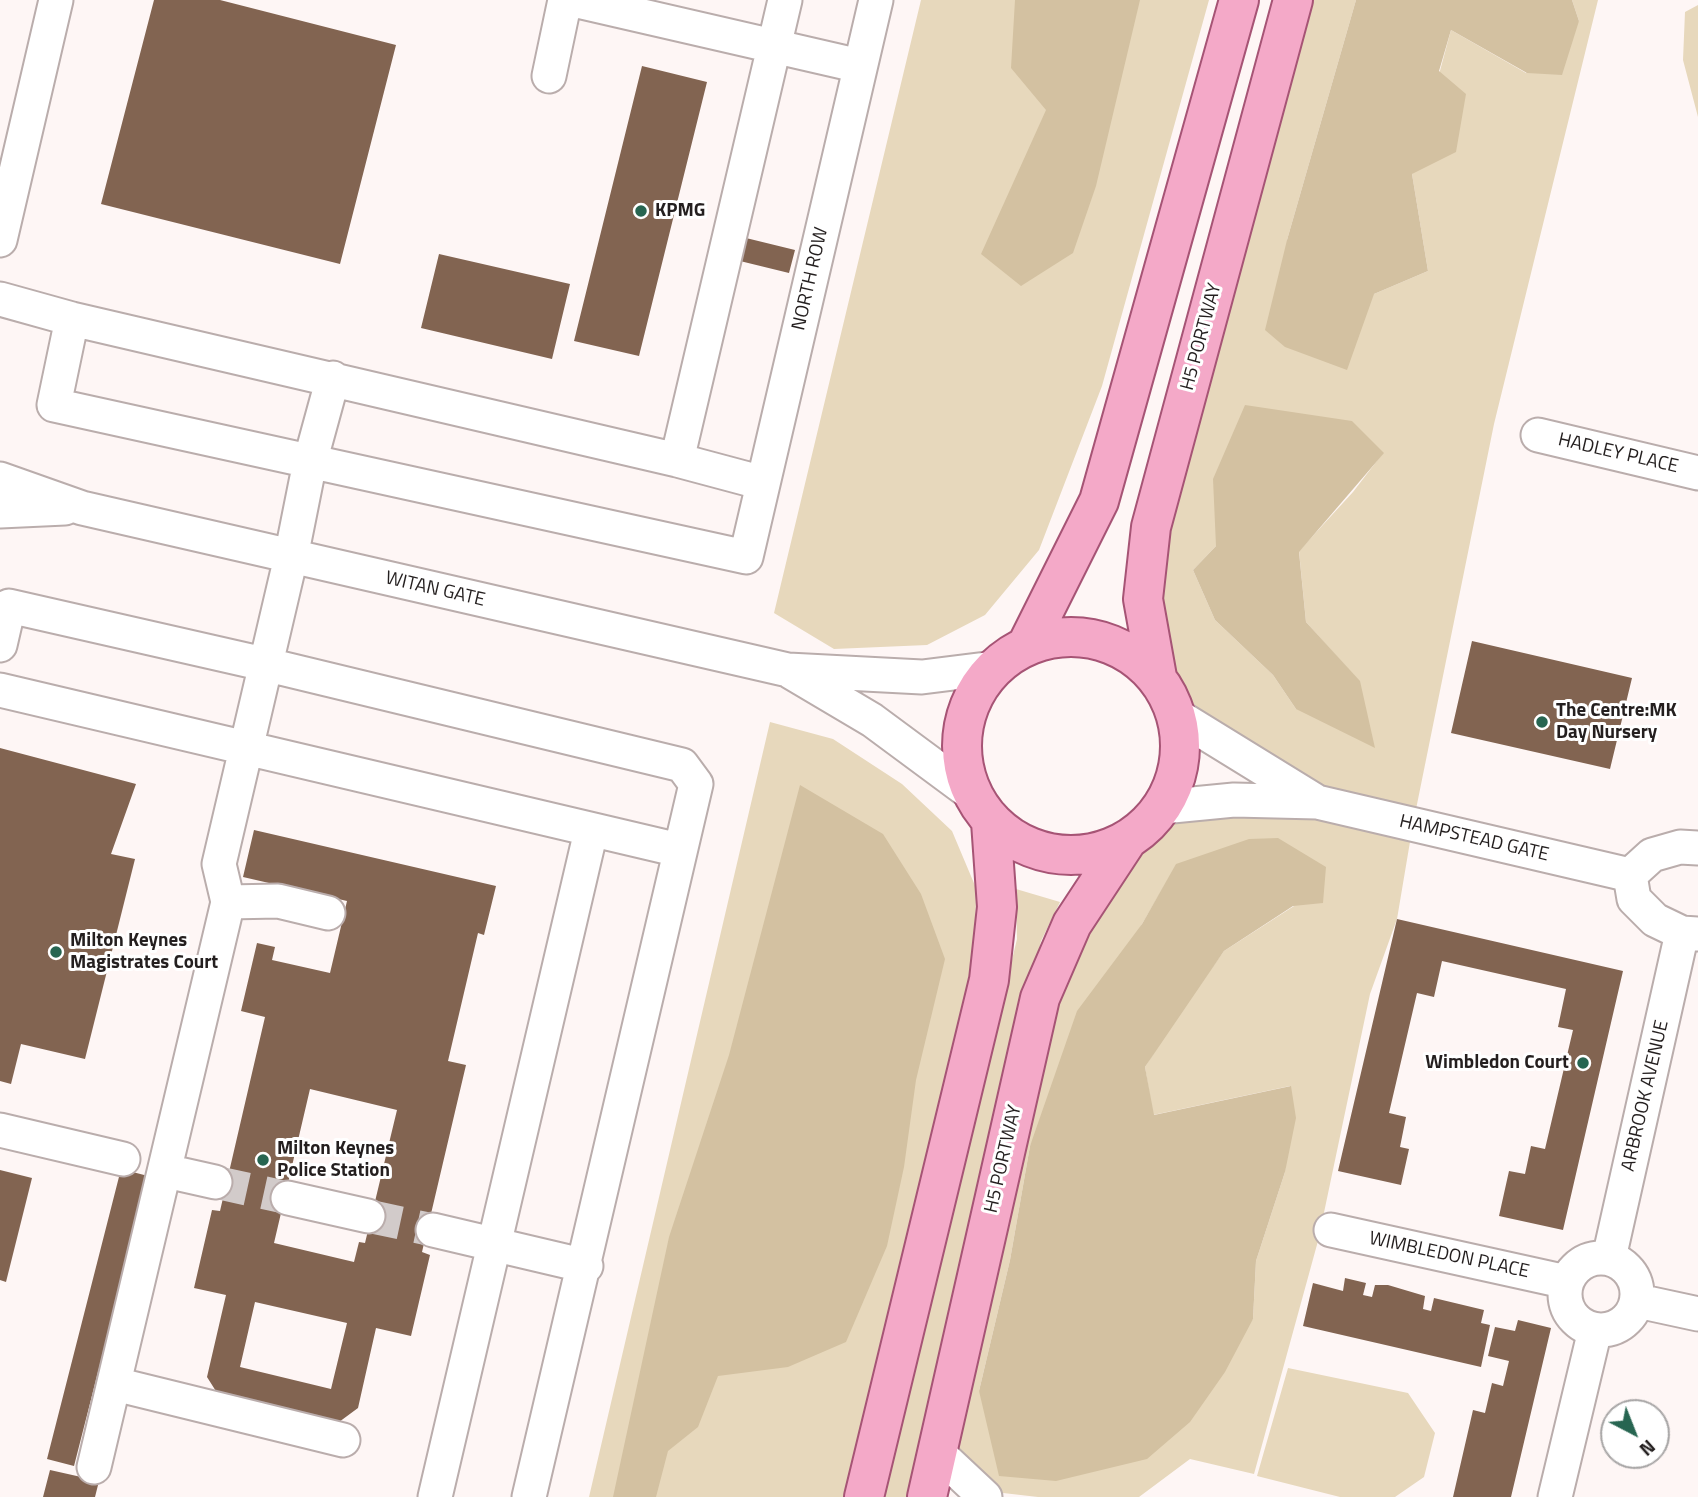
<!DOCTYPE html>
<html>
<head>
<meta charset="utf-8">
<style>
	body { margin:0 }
	#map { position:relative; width:1698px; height:1497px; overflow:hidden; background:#fef6f5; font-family:"Titillium Web",sans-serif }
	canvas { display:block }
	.north { position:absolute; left:1600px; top:1399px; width:70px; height:70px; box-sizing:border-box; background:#fff; border:2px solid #a7a5a5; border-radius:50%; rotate:138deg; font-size:19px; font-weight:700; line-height:28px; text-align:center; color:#241f1f }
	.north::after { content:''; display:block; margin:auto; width:24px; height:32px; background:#276551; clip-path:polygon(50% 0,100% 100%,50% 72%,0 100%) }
</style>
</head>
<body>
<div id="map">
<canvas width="1698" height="1497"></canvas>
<div class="north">N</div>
</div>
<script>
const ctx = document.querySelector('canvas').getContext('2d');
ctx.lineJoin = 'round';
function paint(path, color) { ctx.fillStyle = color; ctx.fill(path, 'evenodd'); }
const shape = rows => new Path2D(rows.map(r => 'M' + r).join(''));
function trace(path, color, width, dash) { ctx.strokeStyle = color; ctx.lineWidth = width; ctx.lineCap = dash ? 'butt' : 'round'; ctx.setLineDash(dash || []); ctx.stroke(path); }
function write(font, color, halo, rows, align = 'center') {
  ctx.font = font + ' "Titillium Web",sans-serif'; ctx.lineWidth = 6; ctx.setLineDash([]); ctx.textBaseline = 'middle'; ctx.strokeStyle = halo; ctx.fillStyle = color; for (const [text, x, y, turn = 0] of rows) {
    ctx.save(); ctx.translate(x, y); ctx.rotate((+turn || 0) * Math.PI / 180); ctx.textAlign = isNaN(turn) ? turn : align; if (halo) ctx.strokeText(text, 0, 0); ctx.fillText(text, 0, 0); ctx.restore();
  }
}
paint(shape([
	[921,0,1209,0,1102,386,1039,550,985,615,927,645,834,649,774,613],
	[1293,0,1356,0,1287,240,1374,294,1428,271,1412,174,1451,30,1526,73,1579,21,1572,0,1598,0,1494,424,1413,824,1397,919,1370,994,1318,1241,1254,1474,1190,1459,1139,1497,1038,1497,977,1490,937,1452,1040,998,1128,839,1147,825,1162,807,1315,802,1176,715,1157,677,1143,599],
	[1383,453,1353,492,1299,551,1306,622,1359,681,1296,709,1273,675,1215,620,1193,570,1216,546],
	[1177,864,1294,906,1224,951,1177,1016,1145,1067,1153,1115,1290,1086,1285,1172,1256,1261,1253,1319,1087,1471,1056,1480,979,1391,1010,1260,1030,1146,1142,924],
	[1698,5,1698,117,1683,60,1685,12],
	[770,722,833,739,902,784,952,831,976,888,975,969,849,1497,589,1497],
	[1016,889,1060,902,1041,941,906,1497,883,1497,1017,939],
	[1288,1368,1408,1393,1435,1433,1424,1477,1395,1497,1340,1497,1257,1476]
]), '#e7d8bc');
paint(shape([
	[1015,0,1140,0,1096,186,1073,253,1021,286,981,254,1046,110,1011,68],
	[1356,0,1572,0,1579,21,1562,75,1527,73,1451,30,1439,71,1466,94,1456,152,1412,174,1428,271,1374,294,1347,370,1285,347,1265,330,1287,240],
	[1245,405,1352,421,1384,453,1299,552,1306,622,1360,681,1375,748,1296,709,1273,675,1215,620,1193,570,1216,546,1213,479],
	[800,785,883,834,921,894,945,959,916,1080,904,1167,887,1246,846,1342,788,1367,718,1376,698,1427,668,1451,656,1497,613,1497,669,1237,729,1055],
	[1278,838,1326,867,1323,903,1293,906,1224,951,1145,1067,1154,1115,1291,1086,1296,1118,1285,1172,1256,1261,1253,1319,1225,1372,1190,1422,1147,1459,1056,1481,999,1476,979,1391,1010,1260,1030,1146,1077,1011,1142,924,1176,864,1249,839]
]), '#d3c1a1');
paint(shape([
	[154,0,220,0,396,45,340,264,101,204],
	[642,66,707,82,639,356,574,341],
	[746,238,795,250,789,273,740,261],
	[439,254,570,284,552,359,421,328],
	[1472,641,1632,678,1610,769,1451,733],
	[0,748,136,784,111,854,135,859,85,1059,21,1044,11,1084,0,1081],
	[254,830,496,886,484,935,478,933,448,1061,466,1065,422,1252,430,1255,411,1336,376,1328,358,1408,339,1422,219,1396,207,1377,226,1295,194,1288,212,1210,220,1211,265,1017,241,1011,257,943,275,947,272,960,330,973,347,901,243,877],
	[310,1089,397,1110,365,1243,359,1242,354,1262,274,1243],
	[255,1302,347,1323,331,1389,240,1367],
	[1397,919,1623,971,1563,1230,1499,1216,1509,1171,1525,1174,1531,1146,1545,1149,1573,1030,1558,1027,1566,989,1442,961,1434,997,1417,993,1389,1113,1406,1117,1400,1147,1409,1149,1401,1185,1338,1171],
	[121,1169,148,1176,74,1466,47,1459],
	[0,1170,32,1178,6,1282,0,1280],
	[1345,1278,1366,1283,1363,1295,1372,1297,1375,1285,1388,1285,1425,1296,1423,1309,1431,1311,1434,1298,1484,1310,1481,1323,1490,1325,1481,1367,1303,1326,1313,1283,1343,1291],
	[1518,1320,1551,1328,1511,1497,1453,1497,1473,1410,1485,1413,1492,1383,1503,1386,1509,1361,1488,1356,1495,1327,1515,1331],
	[50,1470,99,1481,95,1497,43,1497]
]), '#826451');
trace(shape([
	[215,1182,288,1198],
	[368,1216,433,1230]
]), '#d2cbca', 33, [33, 17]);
const minor = shape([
	[573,0,860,66],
	[549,76,565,0],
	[0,240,56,0],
	[0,299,72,319,677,460,763,483],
	[72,319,54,405,746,557,876,0],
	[1538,435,1698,473],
	[677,460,785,0],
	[0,479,82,508,788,670,922,677,994,668],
	[0,511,65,508],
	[0,645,9,606,264,664,682,765,696,784,529,1497],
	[791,672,872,720,972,794],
	[0,690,679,850],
	[1176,715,1314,800],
	[1162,807,1234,800,1317,802,1630,875],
	[1630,875,1634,899,1655,920,1682,933,1698,934],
	[1630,875,1652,855,1680,847,1698,848],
	[228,902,278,901,328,913],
	[0,1130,123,1159],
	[166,1171,215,1182],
	[288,1198,368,1216],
	[433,1230,586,1266],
	[1331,1230,1567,1282],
	[1609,1258,1682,933],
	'1565 1294a36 36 0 1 1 72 0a36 36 0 1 1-72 0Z',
	[1638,1301,1698,1314],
	[115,1384,343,1440],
	[937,1452,985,1497],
	[94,1467,228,902,219,864,291,557,310,462,333,378],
	[435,1497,591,831],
	[1555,1497,1595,1330]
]);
const major = shape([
	'962 746a109 109 0 1 1 218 0a109 109 0 1 1-218 0Z',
	[1027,645,1099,501,1239,0],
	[1157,677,1143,599,1151,527,1293,0],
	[864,1497,989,980,997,907,991,822],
	[927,1497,1040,998,1072,924,1128,839]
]);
trace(minor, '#baadac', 37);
trace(major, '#a65475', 42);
trace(minor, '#fff', 33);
trace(major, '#f4a9c8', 38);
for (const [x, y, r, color] of [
	[641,211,7,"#276551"],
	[1542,722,7,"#276551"],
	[56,952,7,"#276551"],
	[1583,1063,7,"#276551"],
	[263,1160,7,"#276551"]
]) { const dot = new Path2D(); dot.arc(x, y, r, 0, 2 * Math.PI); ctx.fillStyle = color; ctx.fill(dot); trace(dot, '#fff', 2.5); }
write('bold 19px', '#241f1f', '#fff', [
	["KPMG",655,211],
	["The Centre:MK",1556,711],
	["Day Nursery",1556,733],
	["Milton Keynes",70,941],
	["Magistrates Court",70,963],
	["Wimbledon Court",1569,1063,"right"],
	["Milton Keynes",277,1149],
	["Police Station",277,1171]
], 'left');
write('19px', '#241f1f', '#fff', [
	["NORTH ROW",811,279,-77],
	["H5 PORTWAY",1202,337,-75],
	["HADLEY PLACE",1618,454,13],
	["WITAN GATE",435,590,13],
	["HAMPSTEAD GATE",1474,839,13],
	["ARBROOK AVENUE",1646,1096,-77],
	["H5 PORTWAY",1004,1159,-77],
	["WIMBLEDON PLACE",1449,1256,12]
]);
</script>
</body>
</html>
